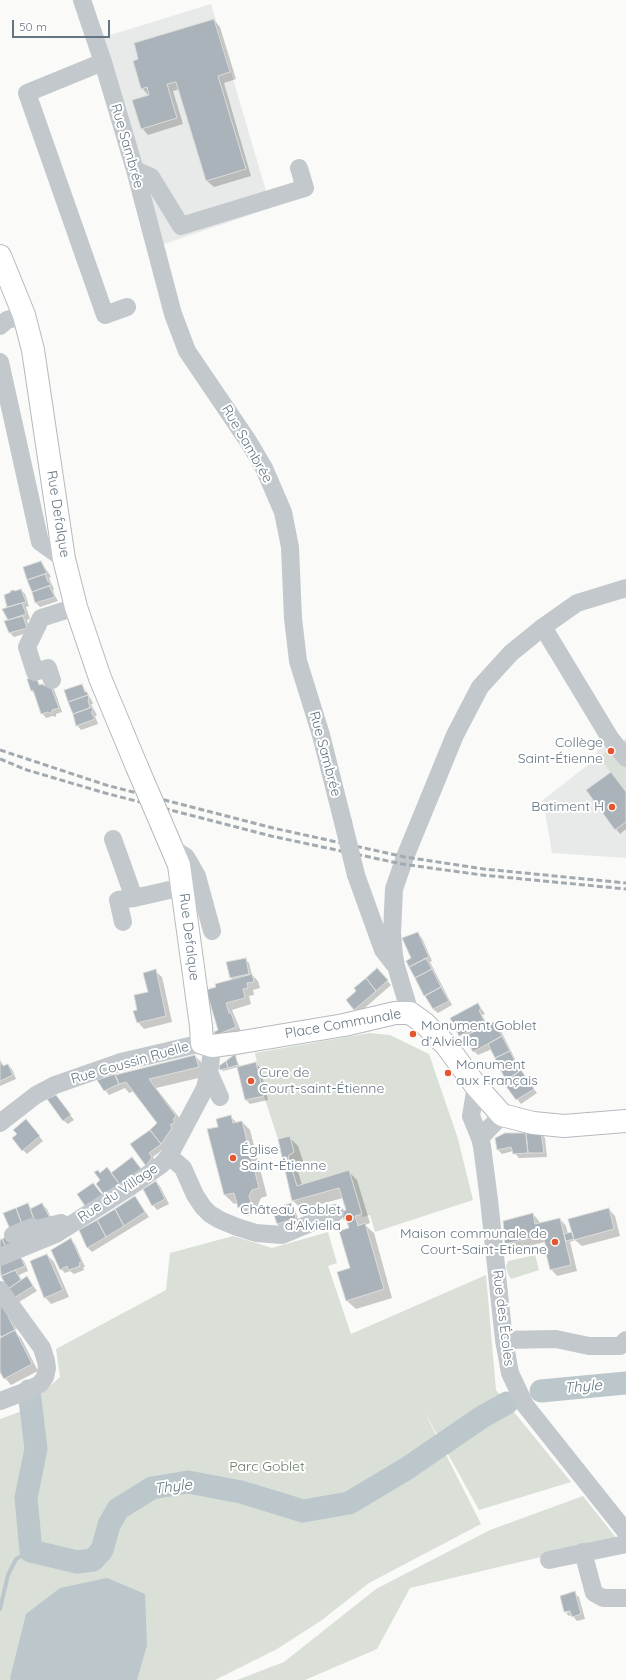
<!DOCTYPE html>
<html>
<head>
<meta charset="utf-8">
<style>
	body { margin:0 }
	#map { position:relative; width:626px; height:1680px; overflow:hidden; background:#fafaf8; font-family:Quicksand,sans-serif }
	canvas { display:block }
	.scale { position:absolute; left:12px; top:20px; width:98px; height:18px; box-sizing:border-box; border:2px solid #657683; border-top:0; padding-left:5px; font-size:12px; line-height:14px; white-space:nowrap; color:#657683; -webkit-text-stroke:3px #fff; paint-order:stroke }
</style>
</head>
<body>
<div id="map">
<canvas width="626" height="1680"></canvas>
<div class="scale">50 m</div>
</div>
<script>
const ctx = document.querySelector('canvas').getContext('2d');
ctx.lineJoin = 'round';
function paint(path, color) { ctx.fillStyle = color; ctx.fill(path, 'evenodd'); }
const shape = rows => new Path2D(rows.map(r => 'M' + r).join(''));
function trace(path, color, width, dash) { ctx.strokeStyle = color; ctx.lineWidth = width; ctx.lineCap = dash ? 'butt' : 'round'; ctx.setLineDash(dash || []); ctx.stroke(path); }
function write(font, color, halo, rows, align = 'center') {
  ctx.font = font + ' Quicksand,sans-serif'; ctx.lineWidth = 4; ctx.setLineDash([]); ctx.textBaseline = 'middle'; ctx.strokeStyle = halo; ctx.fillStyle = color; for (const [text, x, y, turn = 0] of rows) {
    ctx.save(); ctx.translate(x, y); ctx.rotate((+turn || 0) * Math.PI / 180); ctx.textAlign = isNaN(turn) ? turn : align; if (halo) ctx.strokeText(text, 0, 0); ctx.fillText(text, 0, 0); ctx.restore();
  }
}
paint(shape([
	[211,4,271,208,161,245,104,37],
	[554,632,622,742,626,739,626,858,552,853,543,800,593,761,603,738,553,656,550,657,541,642]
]), '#e8e9e9');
paint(shape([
	[626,739,626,792,599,757],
	[369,1033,390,1035,429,1054,458,1139,473,1200,375,1232,370,1215,362,1217,349,1170,297,1186,288,1156,294,1152,290,1136,278,1139,264,1096,255,1053],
	[328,1232,337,1263,328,1266,351,1334,486,1275,496,1390,571,1482,479,1510,424,1411,481,1524,369,1583,322,1620,277,1649,215,1680,0,1680,0,1419,22,1411,60,1377,56,1349,166,1290,170,1253,233,1236,272,1248],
	[535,1255,539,1270,511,1279,508,1274,506,1267,508,1261],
	[583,1496,617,1539,410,1588,377,1649,305,1680,237,1680,284,1662,376,1589,490,1530]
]), '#dadfd7');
paint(shape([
	[107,1578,145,1594,147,1645,137,1680,11,1680,10,1678,26,1614,60,1588]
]), '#bbc7cb');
paint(shape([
	[214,20,220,27,236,79,224,83,251,176,214,187,207,181,180,89,173,91,183,124,148,135,142,128,149,96,142,88,140,60],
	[41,562,50,575,51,577,49,578,54,589,53,590,55,596,58,601,40,607,36,603,24,568],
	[21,590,25,594,29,606,26,607,30,619,27,620,30,632,14,637,10,633,10,620,4,609,8,607,5,595],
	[35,678,41,686,44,687,50,685,54,689,62,712,56,714,56,717,53,716,46,718,42,713,35,694,32,691,28,680],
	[82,685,92,701,93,704,91,704,97,715,95,716,98,724,81,730,77,725],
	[611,773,626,792,626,829,620,834,587,791],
	[417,933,422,938,432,961,430,962,452,1005,438,1013,433,1009,408,962,412,958],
	[245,959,249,963,252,975,258,981,260,988,253,990,254,995,249,996,251,1004,232,1010,242,1034,216,1035,220,1030,207,991,233,980,231,978,228,963],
	[155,971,162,977,172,1022,144,1029,138,1022,138,1011,149,993],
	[381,974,391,985,359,1013,355,1009],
	[478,1004,485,1014,482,1015,488,1026,494,1023,499,1027,524,1077,537,1093,521,1104,505,1083,507,1081,492,1049,478,1055,474,1051,467,1038,464,1039,460,1035],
	[195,1056,204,1065,207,1076,156,1088,185,1125,166,1147,153,1157,156,1162,147,1166,151,1130,158,1123,134,1091,129,1093,125,1088,109,1095,98,1081],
	[235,1056,240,1067,256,1063,260,1068,268,1100,250,1104,246,1100,238,1067,223,1071,221,1069],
	[0,1060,4,1066,8,1065,12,1069,16,1079,0,1086],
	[56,1096,74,1120,68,1124,63,1120],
	[230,1116,237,1123,242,1122,250,1130,267,1196,261,1198,258,1205,260,1213,248,1216,239,1208,238,1202,234,1204,225,1195,219,1127],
	[30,1125,43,1141,27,1154,23,1150],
	[541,1133,545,1138,547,1157,519,1158,513,1151,502,1154,498,1150],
	[289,1137,298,1146,303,1161,296,1165,302,1185,349,1172,357,1180,370,1223,365,1225,374,1233,392,1298,356,1309,347,1301,339,1273,351,1269,350,1229,348,1223,345,1219,347,1211,343,1198,302,1209,293,1201,282,1159,284,1158],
	[155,1182,160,1186,169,1204,157,1210,153,1205],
	[135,1197,149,1217,92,1252,88,1248,80,1231],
	[27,1204,32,1209,42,1204,47,1209,54,1225,42,1228],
	[291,1204,295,1209,299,1223,282,1228,277,1224],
	[609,1209,615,1216,620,1236,582,1246,575,1240,570,1242,577,1271,557,1276,551,1269,545,1242,512,1250,506,1243,533,1214,539,1221,540,1224,560,1219,566,1226,568,1234,573,1233],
	[71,1240,75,1244,85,1267,83,1267,84,1270,74,1274,70,1271,65,1273,61,1269],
	[47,1255,54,1262,69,1297,51,1304,45,1297],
	[20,1257,24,1261,28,1271,19,1275,22,1281,27,1277,37,1291,19,1302,3,1279,0,1271,0,1264],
	[4,1305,17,1330,14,1328,14,1331,21,1338,38,1371,11,1385,5,1378,0,1368,0,1339,3,1337,0,1331],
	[574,1593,579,1597,585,1619,577,1621,572,1615,569,1616,565,1612],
	[575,1610,566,1613,566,1611]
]), '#0003');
trace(shape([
	[0,1609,8,1575,16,1559,31,1551]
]), '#bbc7cb', 4);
trace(shape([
	[29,1391,36,1449,26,1498,31,1551,77,1562,93,1560,102,1550,109,1525,118,1509,152,1488,188,1482,241,1492,303,1511,349,1503,406,1469,482,1417,507,1403],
	[541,1391,626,1383]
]), '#bbc7cb', 23);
const building = shape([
	[214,19,230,72,218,76,246,169,206,181,176,82,167,84,177,118,141,129,132,100,149,95,147,87,141,89,133,61,138,59,134,43,214,19],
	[41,561,47,573,27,580,23,567,41,561],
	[45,574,48,582,50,582,51,585,32,592,27,580,45,574],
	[49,586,55,597,35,603,32,592,49,586],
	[21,589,26,602,7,607,4,595,11,592,10,591,14,590,15,591,21,589],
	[22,603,26,614,8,620,2,609,22,603],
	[23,616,27,628,9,633,4,621,23,616],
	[36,676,39,685,43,684,44,686,50,684,59,708,52,710,52,713,49,713,48,712,41,714,33,690,31,691,27,679,36,676],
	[82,684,85,692,87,692,88,695,68,702,64,690,82,684],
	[88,695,89,699,88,700,90,708,73,714,68,702,88,695],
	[92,707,93,711,91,712,95,719,76,726,73,714,92,707],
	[611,772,626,792,626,822,615,830,586,790,611,772],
	[418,932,429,957,409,967,406,961,411,958,402,938,418,932],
	[246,958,249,974,230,978,226,962,246,958],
	[426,958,432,969,415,978,409,967,426,958],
	[377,968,388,980,376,991,366,978,377,968],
	[156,969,166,1016,137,1023,133,1011,137,1010,134,995,148,992,143,973,156,969],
	[432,969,441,987,424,996,415,978,432,969],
	[252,974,254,982,247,983,248,988,243,989,245,998,226,1003,229,1013,231,1013,236,1027,216,1035,214,1032,218,1030,206,990,216,987,215,984,252,974],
	[366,978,376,991,354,1010,346,1000,356,991,354,988,366,978],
	[441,987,449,1001,433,1009,425,996,441,987],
	[478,1003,481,1009,479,1010,485,1023,459,1036,450,1018,478,1003],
	[494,1022,502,1036,473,1052,465,1036,494,1022],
	[502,1036,510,1051,495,1058,488,1044,502,1036],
	[510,1051,520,1071,506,1081,495,1058,510,1051],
	[235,1054,238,1065,228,1068,226,1061,235,1054],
	[195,1055,199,1067,149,1079,176,1116,173,1120,175,1122,170,1125,172,1128,161,1144,150,1130,157,1123,126,1082,119,1084,115,1075,195,1055],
	[0,1061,3,1066,8,1064,13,1075,0,1081,0,1061],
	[226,1061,228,1068,220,1070,219,1066,226,1061],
	[256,1062,264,1096,245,1100,237,1067,256,1062],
	[521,1070,534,1089,516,1100,503,1082,521,1070],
	[115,1074,119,1084,104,1091,97,1080,115,1074],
	[56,1095,71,1115,63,1121,47,1099,56,1095],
	[231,1115,233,1123,242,1121,259,1188,252,1190,249,1196,252,1205,238,1208,234,1193,224,1195,207,1129,218,1127,216,1119,231,1115],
	[26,1119,40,1136,22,1151,12,1138,17,1134,13,1130,26,1119],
	[150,1130,161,1144,149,1153,152,1157,146,1166,130,1144,150,1130],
	[541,1132,544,1153,528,1153,526,1133,541,1132],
	[505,1133,526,1133,528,1153,513,1154,511,1147,497,1150,495,1138,505,1133],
	[290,1136,294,1152,288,1156,297,1186,349,1170,362,1214,355,1216,358,1226,365,1223,384,1289,346,1301,337,1272,350,1268,339,1231,349,1228,346,1219,344,1220,341,1212,346,1210,339,1188,292,1201,278,1139,290,1136],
	[132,1157,142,1170,121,1186,111,1173,132,1157],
	[107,1167,121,1186,106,1197,96,1184,100,1180,94,1172,98,1170,100,1173,107,1167],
	[156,1181,165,1199,152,1206,143,1189,156,1181],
	[93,1183,104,1197,87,1209,77,1194,93,1183],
	[135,1196,145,1212,124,1226,115,1209,135,1196],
	[28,1203,34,1219,22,1224,16,1208,28,1203],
	[42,1203,51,1220,36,1224,30,1209,42,1203],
	[291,1203,296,1218,277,1224,272,1209,291,1203],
	[16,1208,22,1224,10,1229,3,1213,16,1208],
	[609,1208,614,1229,574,1240,568,1219,609,1208],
	[115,1209,124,1226,106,1237,97,1220,115,1209],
	[533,1213,535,1224,560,1218,571,1265,550,1270,545,1249,547,1249,542,1235,505,1244,503,1221,533,1213],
	[97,1220,106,1237,87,1248,79,1230,97,1220],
	[572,1232,574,1239,566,1241,564,1234,572,1232],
	[11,1235,16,1246,7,1249,2,1239,11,1235],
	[71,1238,82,1262,79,1263,80,1266,75,1268,68,1270,67,1266,60,1270,51,1250,71,1238],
	[2,1239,7,1249,0,1252,0,1240,2,1239],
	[47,1254,63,1290,44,1298,30,1261,47,1254],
	[20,1256,25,1266,1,1276,0,1263,20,1256],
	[15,1270,21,1280,8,1289,1,1276,15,1270],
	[27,1276,33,1286,14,1298,8,1289,27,1276],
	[0,1300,15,1330,1,1337,0,1334,0,1300],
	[15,1330,32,1364,4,1379,0,1372,0,1338,15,1330],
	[575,1591,581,1614,572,1617,570,1611,564,1612,560,1596,575,1591]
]);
paint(building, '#aab3b9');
trace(building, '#dcdcda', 1);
const major = shape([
	[0,256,24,315,33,350,64,559,76,607,100,678,137,767],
	[162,825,179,865,201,1026,202,1043,212,1046,236,1043,344,1025,395,1013,410,1013,424,1023,446,1045,476,1086,502,1115,533,1123,564,1126,626,1121]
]);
trace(major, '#b5babe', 24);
trace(shape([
	[82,0,103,62,135,170,173,314,187,351,248,441,264,468,283,512,290,547,293,618,298,661,321,735,343,822],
	[103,62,27,93,105,315,127,307],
	[135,170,151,177,181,226,305,188,299,168],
	[0,326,7,320,24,315],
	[0,362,40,542,64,559],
	[543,627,610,738,626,758],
	[52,680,48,668,35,672,27,647,41,618,76,607],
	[113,839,134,898,183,887],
	[173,849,186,857,197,876,212,931],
	[356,875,383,950,394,964],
	[123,922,118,900,134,898],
	[410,1013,396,966,394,955,392,933,394,889,405,857,455,735,480,687,511,653,543,627,577,603,626,588],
	[209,1072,220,1097],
	[476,1086,471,1116,480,1138,482,1146,489,1200,504,1340,510,1373,525,1405,626,1532],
	[0,1123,36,1095,55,1085,121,1062,202,1043],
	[480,1138,502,1115],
	[169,1156,183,1168,195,1195,203,1207,210,1214,220,1220,237,1227,256,1233,282,1235,335,1213],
	[13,1235,32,1227,37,1229,61,1223],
	[0,1257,56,1234,130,1187,161,1165,169,1156,205,1088,210,1067,212,1046],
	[0,1290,42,1348,46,1361,47,1368,45,1377,40,1384,24,1392,0,1401],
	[504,1340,556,1339,589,1346,620,1346,626,1340],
	[583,1552,594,1593,603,1598,626,1598],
	[549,1560,626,1544]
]), '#c3c8cc', 18);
trace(major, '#fff', 22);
trace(shape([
	[0,750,106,785,273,828,405,857,484,869,626,883],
	[0,759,27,770,105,793,271,836,402,864,482,875,626,889]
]), '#a2aab0', 3, [6, 3]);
const majorBridge = shape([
	[137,767,162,825]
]);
trace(majorBridge, '#b5babe', 24, []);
trace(shape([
	[343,822,356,875]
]), '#c3c8cc', 18);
trace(majorBridge, '#fff', 22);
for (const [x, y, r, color] of [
	[611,751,4,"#e4572e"],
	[612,807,4,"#e4572e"],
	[413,1034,4,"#e4572e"],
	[448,1073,4,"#e4572e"],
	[251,1081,4,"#e4572e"],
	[233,1158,4,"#e4572e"],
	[349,1218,4,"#e4572e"],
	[555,1242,4,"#e4572e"]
]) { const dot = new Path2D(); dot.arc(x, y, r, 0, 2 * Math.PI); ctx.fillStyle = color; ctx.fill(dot); trace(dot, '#fff', 1.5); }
write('14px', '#657683', '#fff', [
	["Rue Sambrée",127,146,74],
	["Rue Sambrée",247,444,60],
	["Rue Defalque",58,514,81],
	["Rue Sambrée",325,754,75],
	["Rue Defalque",189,937,83],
	["Place Communale",343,1024,-10],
	["Rue Coussin Ruelle",130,1063,-16],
	["Rue du Village",118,1193,-34],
	["Rue des Écoles",503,1318,83]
]);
write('14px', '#657683', '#fff', [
	["Collège",603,743],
	["Saint-Étienne",603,759],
	["Batiment H",604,807],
	["Monument Goblet",421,1026,"left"],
	["d’Alviella",421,1042,"left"],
	["Monument",456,1065,"left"],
	["aux Français",456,1081,"left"],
	["Cure de",259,1073,"left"],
	["Court-saint-Étienne",259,1089,"left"],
	["Église",241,1150,"left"],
	["Saint-Étienne",241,1166,"left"],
	["Château Goblet",341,1210],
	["d'Alviella",341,1226],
	["Maison communale de",547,1234],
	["Court-Saint-Etienne",547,1250]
], 'right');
write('14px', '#687a64', '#fff', [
	["Parc Goblet",267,1467]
]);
write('italic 15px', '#60757c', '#fff', [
	["Thyle",583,1387,-5],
	["Thyle",173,1487,-7]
]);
</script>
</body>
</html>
